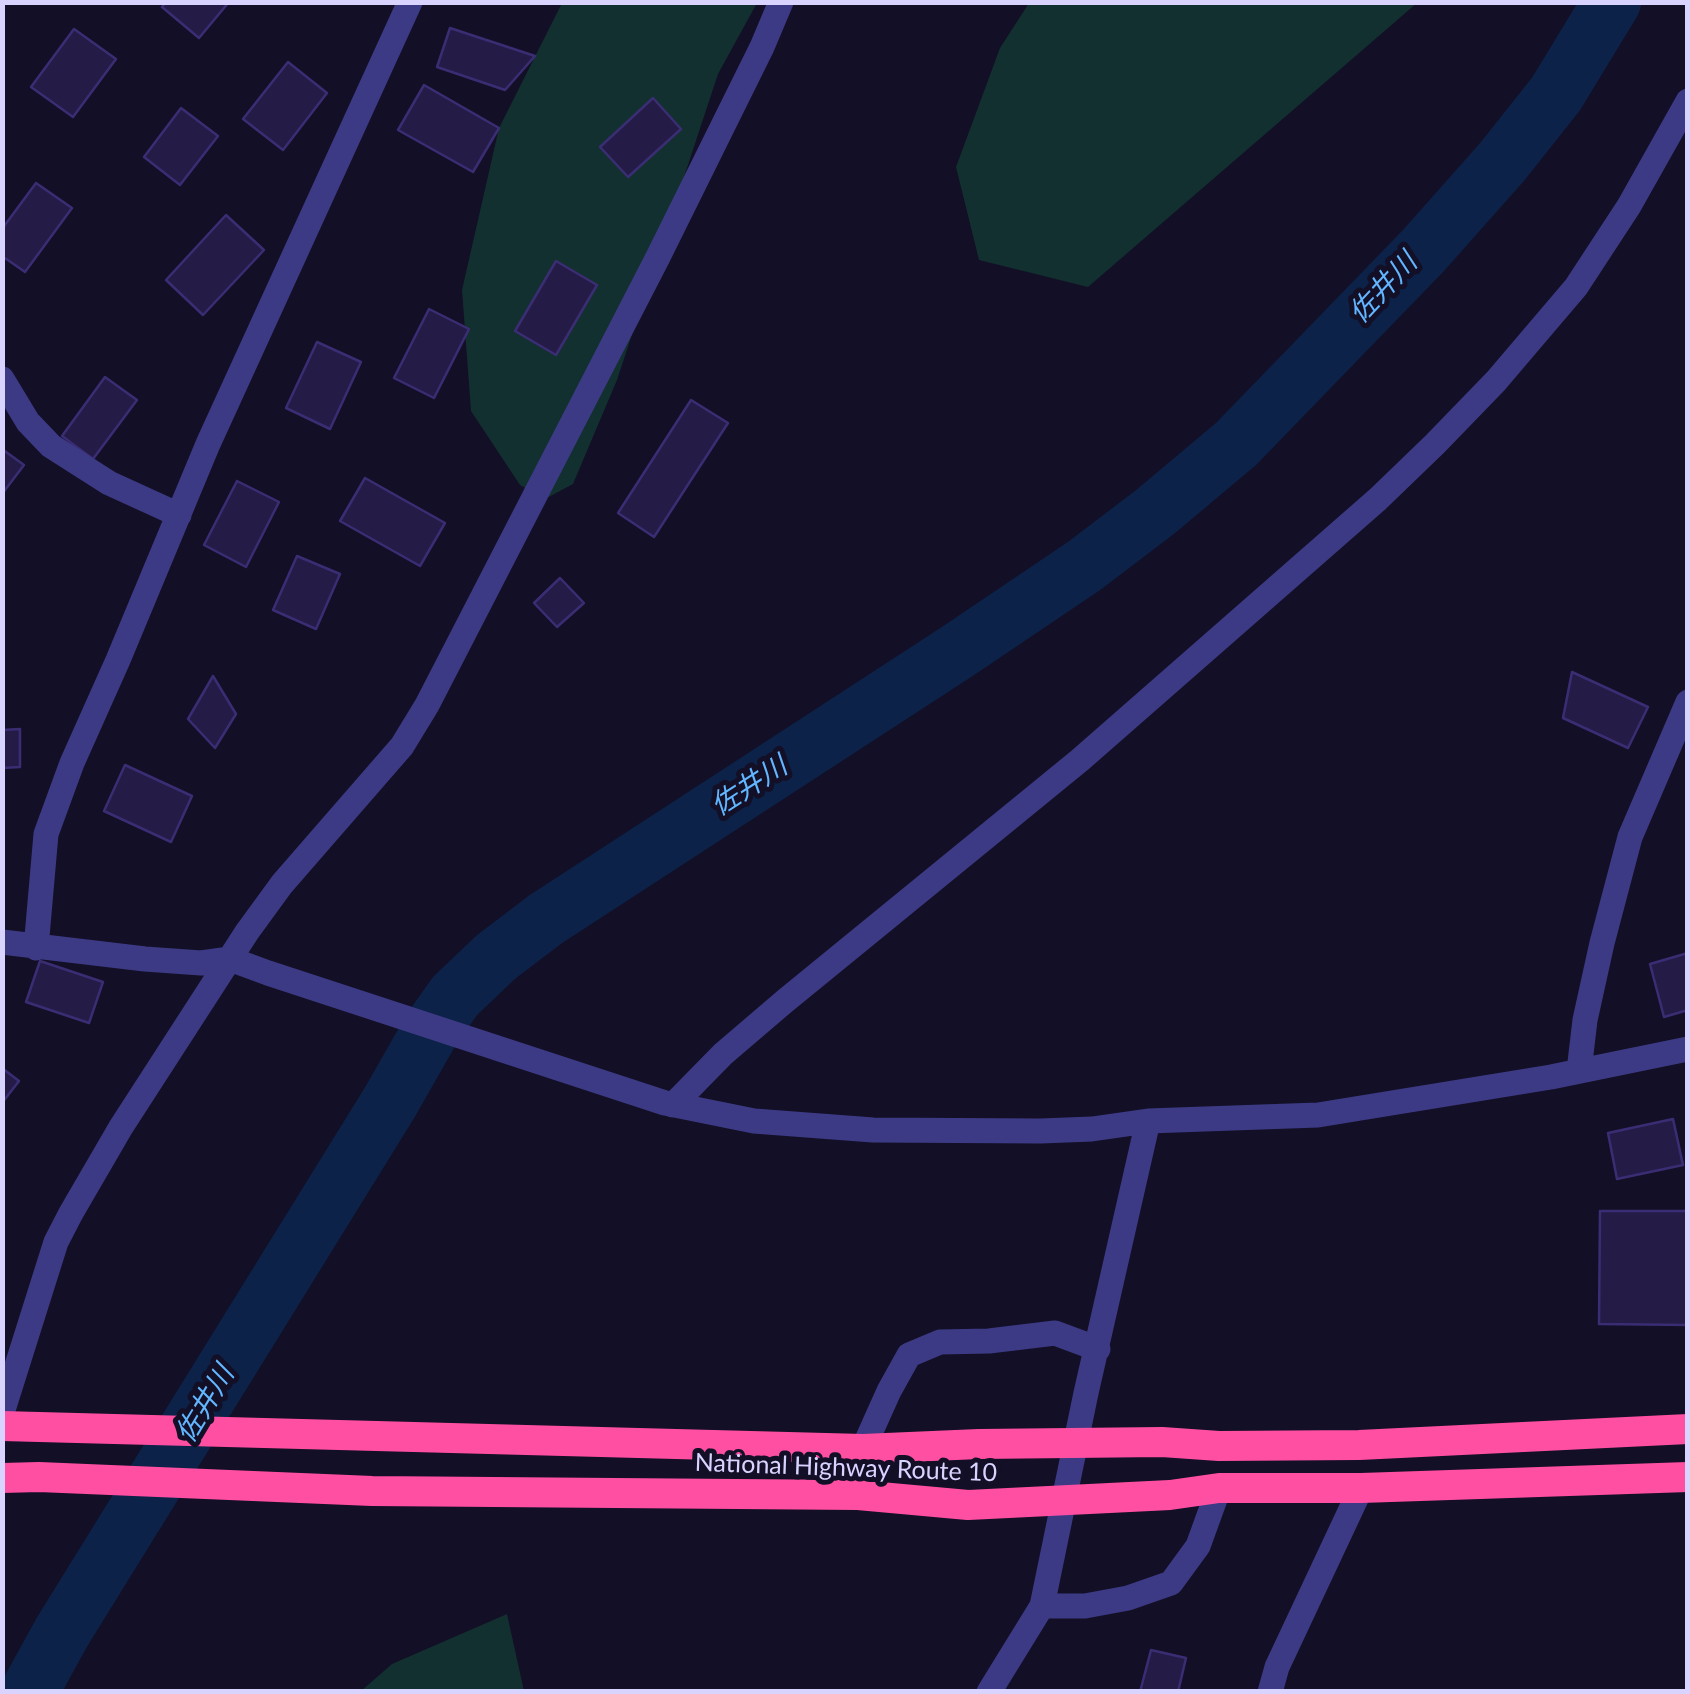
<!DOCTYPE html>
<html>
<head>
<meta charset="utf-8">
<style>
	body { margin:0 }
	#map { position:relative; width:1690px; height:1694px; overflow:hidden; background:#130f26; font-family:Lato,sans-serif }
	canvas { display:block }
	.frame { position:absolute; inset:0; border:5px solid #d9d4ff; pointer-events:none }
</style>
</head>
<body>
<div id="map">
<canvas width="1690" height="1694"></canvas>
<div class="frame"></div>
</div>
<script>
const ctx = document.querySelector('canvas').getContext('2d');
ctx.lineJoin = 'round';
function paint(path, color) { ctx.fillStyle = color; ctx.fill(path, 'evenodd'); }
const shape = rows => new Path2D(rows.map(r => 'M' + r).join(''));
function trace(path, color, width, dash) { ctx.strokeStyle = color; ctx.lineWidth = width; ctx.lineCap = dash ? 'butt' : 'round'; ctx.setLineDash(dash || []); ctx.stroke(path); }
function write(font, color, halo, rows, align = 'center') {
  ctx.font = font + ' Lato,"Noto Sans JP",sans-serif'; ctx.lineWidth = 10; ctx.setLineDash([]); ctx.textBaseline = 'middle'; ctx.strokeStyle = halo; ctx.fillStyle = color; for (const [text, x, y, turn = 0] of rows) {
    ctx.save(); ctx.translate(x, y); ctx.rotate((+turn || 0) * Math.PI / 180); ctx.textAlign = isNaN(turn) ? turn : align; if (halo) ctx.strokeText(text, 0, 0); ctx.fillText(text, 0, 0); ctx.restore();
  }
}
paint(shape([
	[562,3,757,3,718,74,617,380,573,484,545,499,520,485,471,411,462,290,499,128],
	[1029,3,1029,2,1417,3,1088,287,979,260,956,167,1000,48],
	[507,1614,524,1691,361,1691,392,1664]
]), '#12302f');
trace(shape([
	[29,1692,62,1632,390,1102,431,1030,455,996,496,957,546,919,958,651,1084,566,1155,512,1236,444,1423,251,1502,162,1556,94,1612,2]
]), '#0c2248', 58);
const building = shape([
	[166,2,229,2,199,38,162,7,166,2],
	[450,28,535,56,505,90,437,67,450,28],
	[74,29,116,59,73,117,31,87,74,29],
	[288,62,327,93,283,150,243,119,288,62],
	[424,85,499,128,473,172,398,130,424,85],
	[653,98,681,129,628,177,600,147,653,98],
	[181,108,218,136,180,185,144,157,181,108],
	[36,183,72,208,25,272,2,256,2,229,36,183],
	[226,215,264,250,203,315,166,280,226,215],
	[556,261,597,285,556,355,515,331,556,261],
	[429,309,469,329,434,398,394,378,429,309],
	[317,342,361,362,330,429,286,408,317,342],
	[105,377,137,400,93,459,62,436,105,377],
	[691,400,728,423,654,537,618,513,691,400],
	[2,449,24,465,2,494,2,449],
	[365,478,445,523,420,566,340,521,365,478],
	[237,481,279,502,246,567,204,545,237,481],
	[297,556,340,574,316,629,273,610,297,556],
	[560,578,584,603,557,627,534,603,560,578],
	[1572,672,1648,707,1628,748,1563,718,1572,672],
	[213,676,236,714,215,748,188,719,213,676],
	[20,729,20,767,2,768,2,730,20,729],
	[125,765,192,796,171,842,104,811,125,765],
	[1688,953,1688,1010,1664,1017,1650,964,1688,953],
	[40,961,103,982,89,1023,26,1002,40,961],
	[2,1068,19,1081,2,1103,2,1068],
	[1673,1119,1683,1165,1617,1179,1608,1133,1673,1119],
	[1600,1211,1688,1211,1688,1325,1599,1324,1600,1211],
	[1151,1650,1186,1658,1178,1692,1140,1692,1151,1650]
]);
paint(building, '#241b47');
trace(building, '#3b2d73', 2.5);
trace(shape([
	[2,379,28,422,51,446,109,483,179,515],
	[2,942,145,959,201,963,230,959,268,973,665,1103,754,1121,873,1130,1041,1131,1092,1129,1148,1121,1318,1115,1551,1077,1688,1049],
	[36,948,46,834,72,763,118,660,208,444,410,2],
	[1579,1071,1585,1020,1602,943,1630,837,1688,702],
	[673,1105,723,1054,785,1001,1080,760,1378,499,1435,444,1496,381,1576,287,1629,206,1688,101],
	[2,1413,56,1242,71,1213,121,1127,247,932,282,884,402,746,427,705,658,257,762,47,781,2],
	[863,1449,889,1391,909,1355,940,1342,989,1341,1055,1333,1098,1349],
	[1042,1606,1085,1606,1128,1598,1171,1583,1198,1546,1219,1488],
	[989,1692,1042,1606,1086,1393,1148,1121],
	[1270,1692,1277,1667,1361,1488]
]), '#3d3a85', 25);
trace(shape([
	[2,1426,863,1449,979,1444,1162,1442,1219,1446,1359,1445,1688,1429],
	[2,1478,39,1477,372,1491,858,1495,968,1505,1170,1495,1219,1488,1361,1488,1688,1477]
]), '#ff4fa3', 30);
write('25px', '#d9d4ff', '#130f26', [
	["National Highway Route 10",846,1468,2]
]);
write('italic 28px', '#62b6ff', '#130f26', [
	["佐井川",1383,288,-47],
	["佐井川",749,786,-33],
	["佐井川",205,1404,-59]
]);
</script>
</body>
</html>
